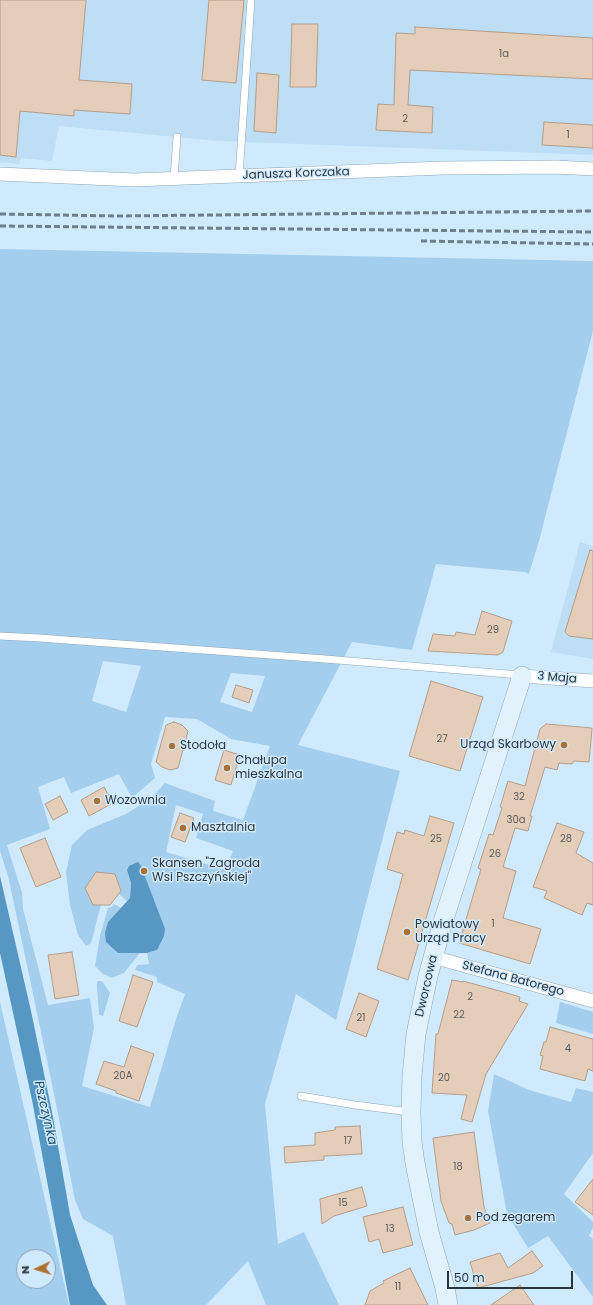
<!DOCTYPE html>
<html>
<head>
<meta charset="utf-8">
<style>
	body { margin:0 }
	#map { position:relative; width:593px; height:1305px; overflow:hidden; background:#d0eafd; font-family:Poppins,sans-serif }
	canvas { display:block }
	.north { position:absolute; left:16px; top:1249px; width:40px; height:40px; box-sizing:border-box; background:#d0eafd; border:1px solid #8ea2b1; border-radius:50%; rotate:266deg; font-size:11px; font-weight:700; line-height:16px; text-align:center; color:#2c363e }
	.north::after { content:''; display:block; margin:auto; width:14px; height:18px; background:#ad7033; clip-path:polygon(50% 0,100% 100%,50% 72%,0 100%) }
	.scale { position:absolute; left:447px; top:1271px; width:126px; height:18px; box-sizing:border-box; border:2px solid #2c363e; border-top:0; padding-left:5px; font-size:12px; line-height:14px; white-space:nowrap; color:#2c363e; -webkit-text-stroke:3px #d0eafd; paint-order:stroke }
</style>
</head>
<body>
<div id="map">
<canvas width="593" height="1305"></canvas>
<div class="north">N</div>
<div class="scale">50 m</div>
</div>
<script>
const ctx = document.querySelector('canvas').getContext('2d');
ctx.lineJoin = 'round';
function paint(path, color) { ctx.fillStyle = color; ctx.fill(path, 'evenodd'); }
const shape = rows => new Path2D(rows.map(r => 'M' + r).join(''));
function trace(path, color, width, dash) { ctx.strokeStyle = color; ctx.lineWidth = width; ctx.lineCap = dash ? 'butt' : 'round'; ctx.setLineDash(dash || []); ctx.stroke(path); }
function write(font, color, halo, rows, align = 'center') {
  ctx.font = font + ' Poppins,sans-serif'; ctx.lineWidth = 3; ctx.setLineDash([]); ctx.textBaseline = 'middle'; ctx.strokeStyle = halo; ctx.fillStyle = color; for (const [text, x, y, turn = 0] of rows) {
    ctx.save(); ctx.translate(x, y); ctx.rotate((+turn || 0) * Math.PI / 180); ctx.textAlign = isNaN(turn) ? turn : align; if (halo) ctx.strokeText(text, 0, 0); ctx.fillText(text, 0, 0); ctx.restore();
  }
}
paint(shape([
	[0,0,593,0,593,155,218,141,59,126,52,161,21,158,19,164,0,162],
	[580,542,593,546,593,659,551,652]
]), '#bddef5');
paint(shape([
	[0,249,593,261,593,331,539,541,529,574,525,572,436,564,412,650,352,642,298,745,400,771,336,1020,296,994,265,1104,278,1244,304,1232,339,1305,266,1305,248,1261,206,1305,126,1305,113,1236,83,1219,75,1200,53,1089,9,880,0,851],
	[103,661,141,666,126,712,92,701],
	[231,673,265,676,252,712,220,702],
	[165,717,197,719,231,739,270,746,243,820,213,811,215,801,165,783,151,798,126,814,87,830,72,845,66,872,70,905,78,935,86,946,91,943,101,905,93,905,115,874,121,891,119,894,127,901,130,898,131,883,127,870,157,950,147,953,149,964,137,965,135,970,157,977,157,982,185,994,176,1019,150,1107,82,1086,94,1028,90,998,48,1005,23,909,22,893,7,845,50,829,38,787,64,777,71,793,119,774,132,798,155,778,151,764],
	[176,805,203,814,196,838,233,851,226,870,166,852],
	[114,904,121,908,108,922,118,953,140,953,124,973,112,978,103,974,95,966,100,936,108,908,112,907],
	[97,981,102,981,110,993,103,1016,99,1015,97,986],
	[0,1002,69,1305,0,1305],
	[24,1257,48,1257,48,1281,24,1281],
	[560,1002,593,1012,593,1034,556,1023],
	[494,1074,529,1090,571,1102,576,1088,593,1092,593,1153,564,1194,593,1222,593,1228,589,1236,593,1239,593,1297,548,1236,528,1248,507,1214,488,1111]
]), '#a4ceed');
paint(shape([
	[138,862,141,866,165,929,164,936,157,950,147,953,118,953,106,942,105,933,108,922,130,898,131,883,127,870,129,866],
	[0,876,31,1011,53,1117,70,1215,93,1285,107,1305,70,1305,32,1100,0,953]
]), '#5797c3');
const building = shape([
	[0,0,86,0,79,80,132,84,130,114,74,110,74,116,20,111,16,157,0,155,0,0],
	[209,0,244,0,236,83,202,80,209,0],
	[292,24,318,24,316,87,290,87,292,24],
	[415,27,593,38,593,79,410,70,408,105,433,107,432,133,376,130,378,104,394,105,396,33,415,34,415,27],
	[257,73,279,75,276,133,254,131,257,73],
	[544,122,593,125,593,148,542,145,544,122],
	[590,550,593,551,593,639,569,636,565,632,590,550],
	[482,611,512,621,503,652,498,655,428,651,433,634,455,636,456,632,475,635,482,611],
	[431,681,483,697,460,771,409,756,431,681],
	[236,685,253,690,249,703,232,697,236,685],
	[174,722,182,725,188,731,178,768,170,770,162,767,156,762,166,725,174,722],
	[546,724,592,728,591,741,589,762,574,761,572,764,559,763,557,770,545,767,530,816,532,816,528,831,515,828,503,867,516,871,503,918,541,929,530,964,459,943,481,869,478,868,489,834,493,835,502,808,500,807,508,781,525,786,540,729,546,724],
	[224,750,240,755,231,785,215,780,224,750],
	[104,787,113,803,89,816,81,800,104,787],
	[60,796,68,812,53,820,45,804,60,796],
	[180,813,194,818,185,842,171,837,180,813],
	[430,816,454,823,408,980,377,969,403,874,387,869,397,832,404,834,405,830,424,836,430,816],
	[557,823,584,832,576,853,593,863,593,905,587,903,582,915,544,898,547,891,533,887,557,823],
	[45,838,61,877,36,887,20,848,45,838],
	[96,872,115,874,121,891,110,905,93,905,85,888,96,872],
	[72,952,79,995,55,999,48,955,72,952],
	[133,975,153,982,137,1027,119,1021,133,975],
	[452,980,463,982,463,981,507,993,520,997,519,1001,528,1004,486,1074,472,1122,461,1119,467,1095,432,1093,436,1034,438,1034,452,980],
	[359,993,379,1001,366,1037,346,1029,359,993],
	[550,1027,593,1039,593,1071,588,1069,585,1081,540,1069,543,1056,540,1055,544,1042,546,1042,550,1027],
	[131,1046,154,1054,139,1101,116,1093,116,1091,96,1084,104,1061,124,1067,131,1046],
	[360,1126,362,1154,324,1156,324,1160,285,1163,284,1147,315,1145,315,1133,335,1130,335,1127,360,1126],
	[474,1132,484,1207,490,1223,474,1230,455,1235,452,1224,449,1223,441,1201,433,1138,474,1132],
	[593,1179,593,1215,575,1202,593,1179],
	[362,1187,367,1206,334,1216,322,1224,320,1199,362,1187],
	[403,1207,413,1245,383,1253,379,1239,369,1242,363,1217,403,1207],
	[532,1251,543,1266,533,1273,478,1288,470,1262,500,1253,508,1268,532,1251],
	[410,1268,428,1305,365,1305,370,1291,384,1283,383,1281,410,1268],
	[520,1285,534,1305,491,1305,520,1285]
]);
paint(building, '#e4cdb9');
trace(building, '#b49e8b', 1);
const lane = shape([
	[239,176,251,0],
	[174,178,177,137],
	[0,636,39,638,325,659,520,675],
	[301,1096,355,1105,410,1112]
]);
const street = shape([
	[0,174,134,180,443,168,556,167,593,169],
	[522,676,593,681],
	[433,957,593,1001]
]);
const secondary = shape([
	[448,1305,445,1288,429,1232,415,1163,412,1142,411,1112,412,1076,416,1034,428,976,442,925,522,676]
]);
trace(lane, '#8da5b7', 8);
trace(street, '#8da5b7', 14);
trace(secondary, '#8da5b7', 20);
trace(lane, '#fff', 7);
trace(street, '#fff', 13);
trace(secondary, '#e2f2fd', 19);
trace(shape([
	[0,214,117,216,593,211],
	[0,226,593,232],
	[421,241,593,244]
]), '#6e7f8b', 3, [6, 3]);
for (const [x, y, r, color] of [
	[564,745,4,"#ad7033"],
	[172,746,4,"#ad7033"],
	[227,768,4,"#ad7033"],
	[97,801,4,"#ad7033"],
	[183,828,4,"#ad7033"],
	[144,871,4,"#ad7033"],
	[407,932,4,"#ad7033"],
	[468,1218,4,"#ad7033"]
]) { const dot = new Path2D(); dot.arc(x, y, r, 0, 2 * Math.PI); ctx.fillStyle = color; ctx.fill(dot); trace(dot, '#d0eafd', 1.5); }
write('10px', '#5a5c5d', null, [
	["1a",504,54],
	["2",405,119],
	["1",568,135],
	["29",493,630],
	["27",442,739],
	["32",519,797],
	["30a",516,820],
	["25",436,839],
	["28",566,839],
	["26",495,854],
	["1",493,924],
	["2",470,997],
	["22",459,1015],
	["21",361,1018],
	["4",568,1049],
	["20A",123,1076],
	["20",444,1078],
	["17",348,1141],
	["18",458,1167],
	["15",343,1203],
	["13",390,1229],
	["11",398,1287]
]);
write('12px', '#2c363e', '#d0eafd', [
	["Janusza Korczaka",296,174,-2],
	["3 Maja",557,678,5],
	["Stefana Batorego",513,979,15],
	["Dworcowa",427,986,-77]
]);
write('12px', '#2c363e', '#d0eafd', [
	["Urząd Skarbowy",556,745,"right"],
	["Stodoła",180,746],
	["Chałupa",235,761],
	["mieszkalna",235,775],
	["Wozownia",105,801],
	["Masztalnia",191,828],
	["Skansen \"Zagroda",152,864],
	["Wsi Pszczyńskiej\"",152,878],
	["Powiatowy",415,925],
	["Urząd Pracy",415,939],
	["Pod zegarem",476,1218]
], 'left');
write('italic 13px', '#1b4c6b', '#d0eafd', [
	["Pszczynka",45,1113,77]
]);
</script>
</body>
</html>
